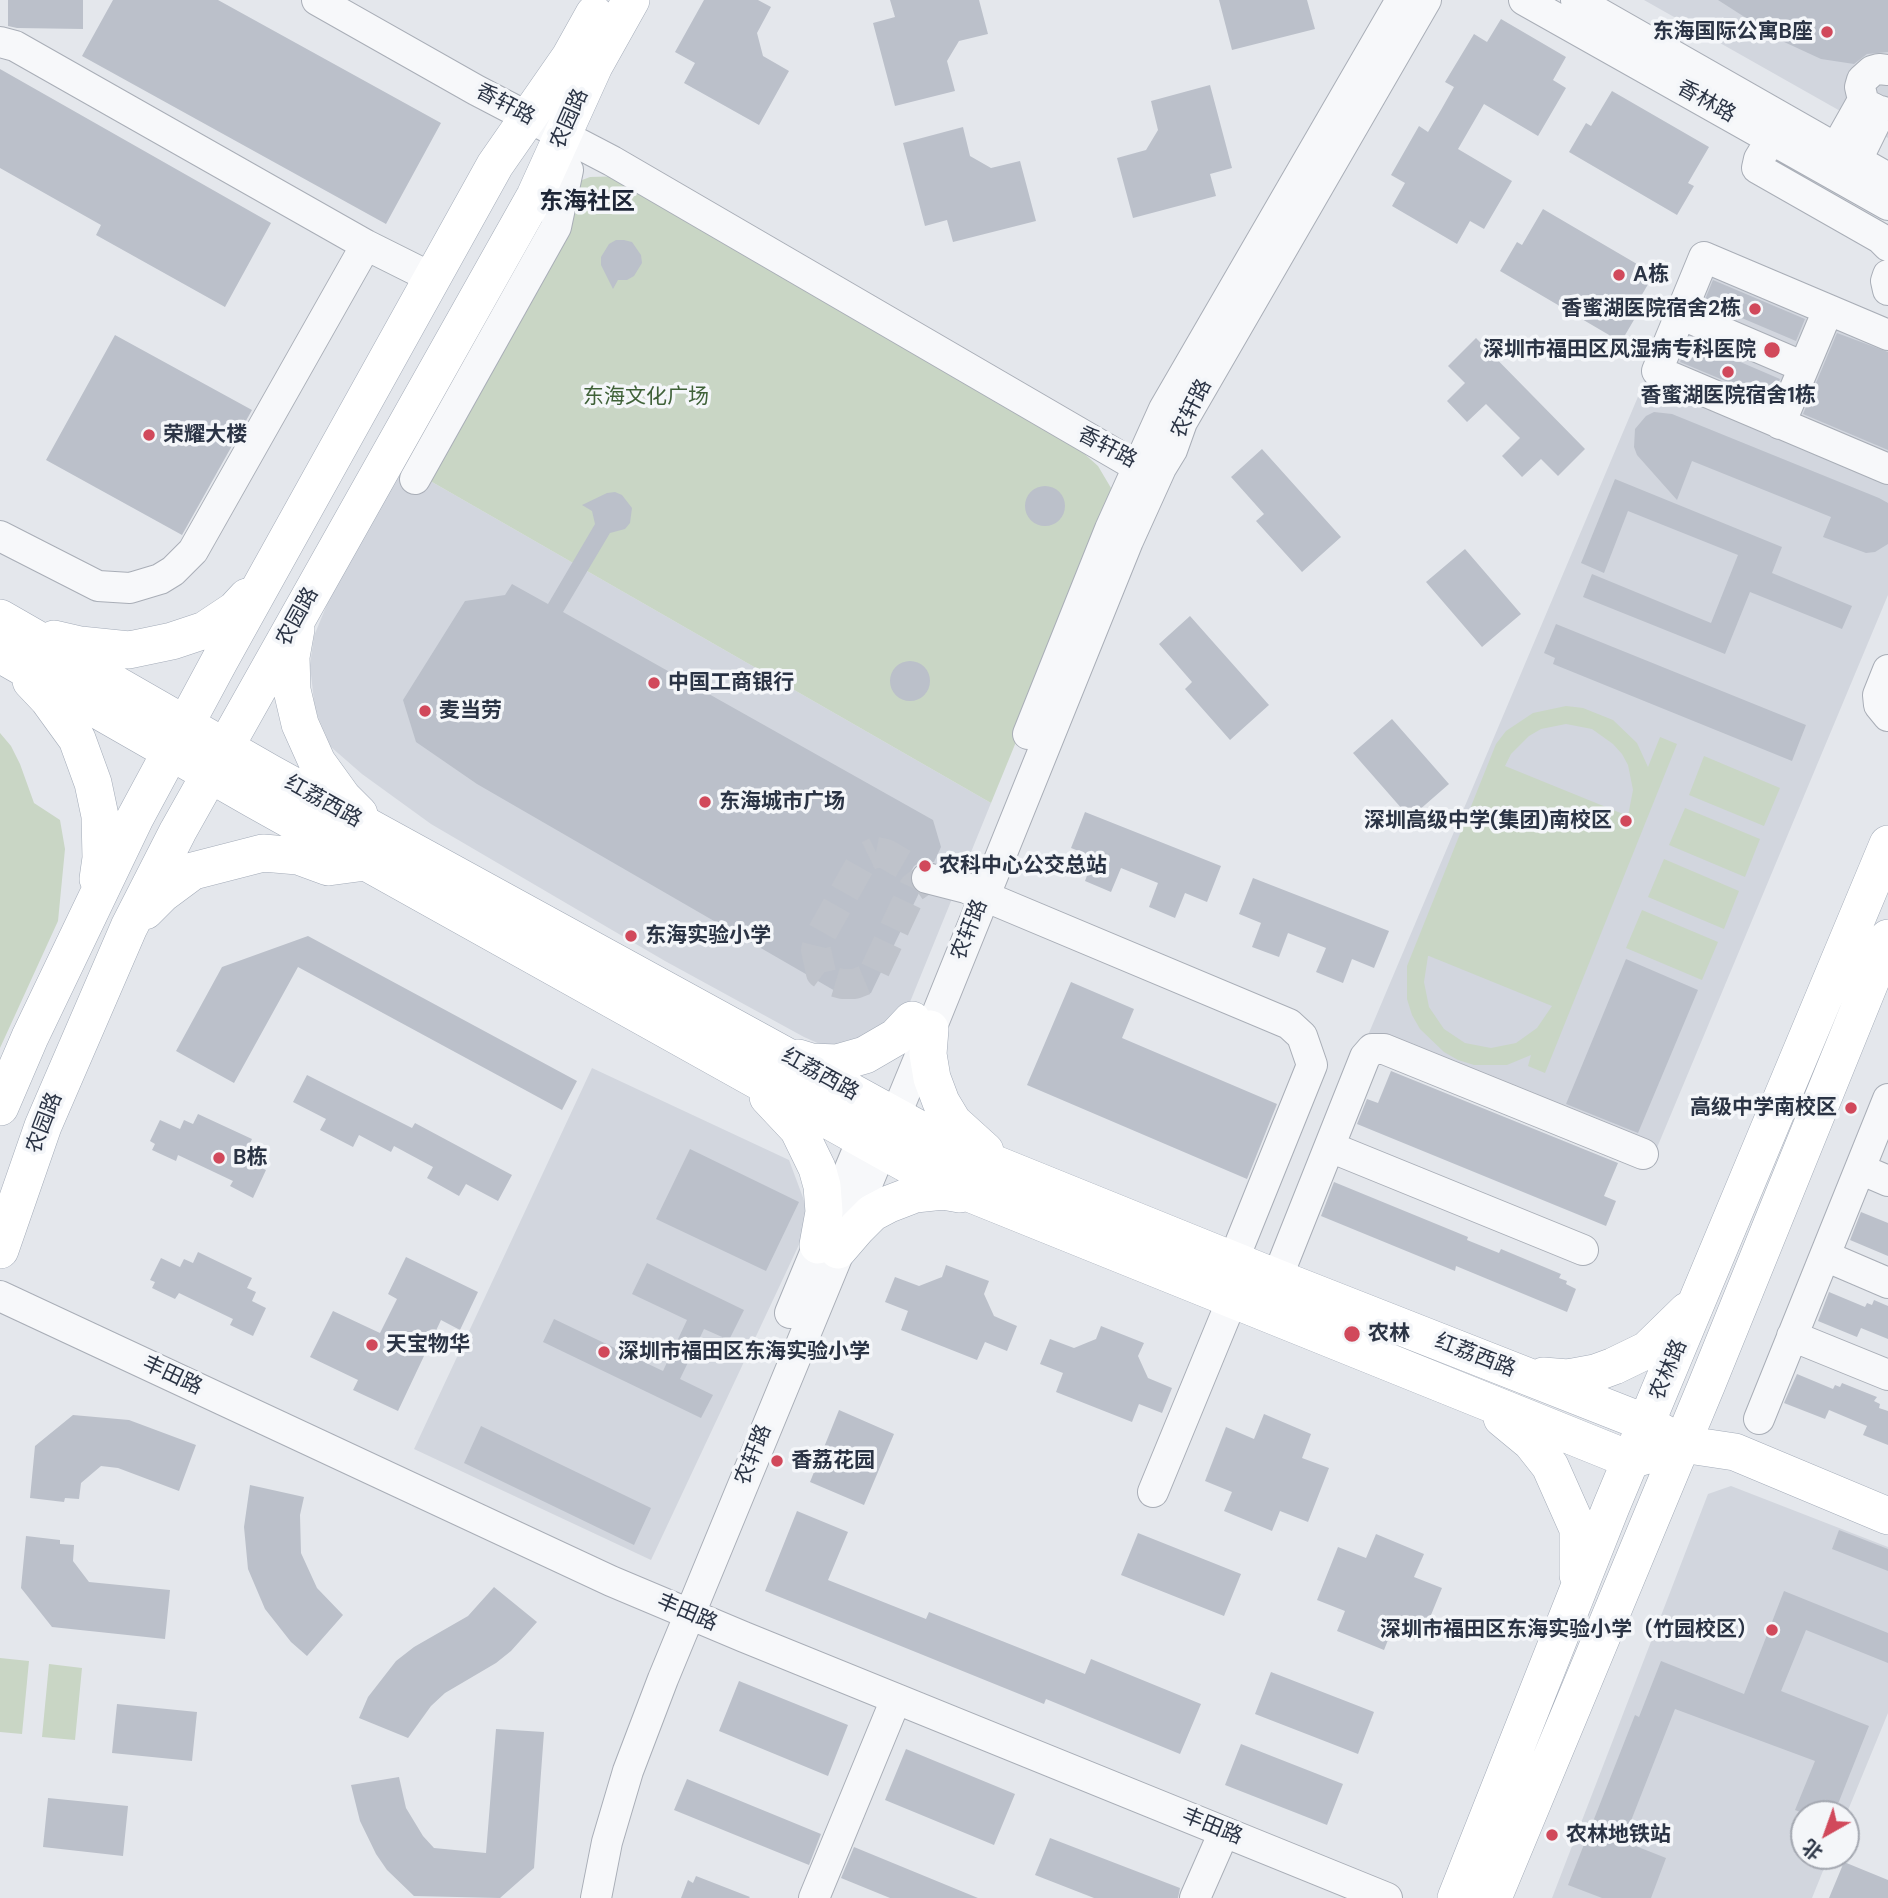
<!DOCTYPE html>
<html>
<head>
<meta charset="utf-8">
<style>
	body { margin:0 }
	#map { position:relative; width:1888px; height:1898px; overflow:hidden; background:#e4e7ec; font-family:"DM Sans","Noto Sans SC",sans-serif }
	canvas { display:block }
	.north { position:absolute; left:1790px; top:1800px; width:70px; height:70px; box-sizing:border-box; background:#f4f6f9; border:2px solid #a4a8b1; border-radius:50%; rotate:220deg; font-size:19px; font-weight:700; line-height:28px; text-align:center; color:#2b3445 }
	.north::after { content:''; display:block; margin:auto; width:24px; height:32px; background:#d1495b; clip-path:polygon(50% 0,100% 100%,50% 72%,0 100%) }
</style>
</head>
<body>
<div id="map">
<canvas width="1888" height="1898"></canvas>
<div class="north">北</div>
</div>
<script>
const ctx = document.querySelector('canvas').getContext('2d');
ctx.lineJoin = 'round';
function paint(path, color) { ctx.fillStyle = color; ctx.fill(path, 'evenodd'); }
const shape = rows => new Path2D(rows.map(r => 'M' + r).join(''));
function trace(path, color, width, dash) { ctx.strokeStyle = color; ctx.lineWidth = width; ctx.lineCap = dash ? 'butt' : 'round'; ctx.setLineDash(dash || []); ctx.stroke(path); }
function write(font, color, halo, rows, align = 'center') {
  ctx.font = font + ' "DM Sans","Noto Sans SC",sans-serif'; ctx.lineWidth = 7; ctx.setLineDash([]); ctx.textBaseline = 'middle'; ctx.strokeStyle = halo; ctx.fillStyle = color; for (const [text, x, y, turn = 0] of rows) {
    ctx.save(); ctx.translate(x, y); ctx.rotate((+turn || 0) * Math.PI / 180); ctx.textAlign = isNaN(turn) ? turn : align; if (halo) ctx.strokeText(text, 0, 0); ctx.fillText(text, 0, 0); ctx.restore();
  }
}
paint(shape([
	[1644,0,1888,0,1888,138],
	[1703,243,1888,321,1888,595,1651,1162,1363,1047],
	[399,463,991,803,910,1002,882,1034,845,1047,822,1045,804,1037,665,961,431,824,362,774,331,747,315,710,310,665,314,636,337,580],
	[592,1068,789,1160,811,1219,651,1560,414,1449],
	[1731,1486,1888,1547,1888,1713,1846,1815,1804,1814,1804,1856,1829,1856,1812,1898,1552,1898,1708,1494]
]), '#d2d6de');
paint(shape([
	[625,176,1061,433,1098,466,1111,488,1097,544,991,803,399,463,556,190,590,177],
	[1566,706,1583,708,1613,720,1637,743,1648,767,1660,737,1677,744,1545,1073,1528,1066,1531,1055,1507,1065,1474,1065,1458,1060,1444,1052,1420,1029,1412,1015,1407,999,1407,966,1496,744,1506,731,1533,713],
	[1566,724,1592,729,1613,744,1622,754,1628,765,1633,790,1628,816,1505,766,1511,754,1529,736,1541,729],
	[1428,956,1429,956,1552,1006,1537,1028,1516,1043,1491,1048,1465,1043,1444,1029,1429,1007,1424,982],
	[0,733,11,746,20,764,34,803,60,820,65,849,58,921,0,1048],
	[1704,756,1780,788,1764,826,1689,795],
	[1685,808,1760,839,1745,877,1669,845],
	[1664,859,1739,891,1724,929,1648,897],
	[1642,910,1718,942,1702,980,1626,948],
	[0,1658,29,1661,22,1734,0,1732],
	[49,1664,82,1668,75,1740,42,1737]
]), '#c9d6c5');
paint(shape([
	[8,0,83,0,83,29,17,28,8,26],
	[113,0,218,0,441,123,386,224,82,56],
	[704,0,758,0,771,7,757,33,763,56,789,71,759,125,684,83,695,63,675,52],
	[890,0,979,0,988,34,959,41,947,61,955,91,895,106,873,23,895,17],
	[1219,0,1307,0,1315,29,1232,50],
	[1718,0,1888,0,1888,52,1867,54,1854,64,1821,59,1782,41],
	[1501,19,1566,57,1553,80,1566,88,1538,136,1484,104,1458,149,1512,181,1484,229,1470,221,1457,244,1392,206,1405,183,1391,175,1419,126,1428,132,1441,110,1454,87,1445,82,1474,34,1487,42],
	[0,69,271,223,225,307,96,235,101,225,0,168],
	[1210,85,1232,168,1210,174,1216,196,1133,218,1117,158,1146,150,1158,130,1151,101],
	[1612,91,1709,147,1688,183,1694,186,1677,215,1569,152,1586,123,1591,126],
	[963,127,970,156,991,168,1020,161,1036,221,953,242,947,220,925,226,903,143],
	[1543,209,1654,274,1633,310,1638,313,1621,342,1500,271,1517,242,1522,245],
	[616,240,624,240,632,242,641,255,642,263,634,276,627,280,618,280,613,289,601,265,601,257,609,244],
	[1713,280,1805,319,1796,341,1704,302],
	[1837,333,1888,352,1888,450,1803,414],
	[115,335,252,410,182,535,46,460],
	[1476,338,1585,449,1558,476,1541,459,1522,477,1502,456,1520,438,1486,404,1467,422,1447,401,1465,383,1448,366],
	[1689,340,1780,379,1771,400,1680,362],
	[1654,412,1672,414,1879,498,1888,503,1888,544,1875,552,1866,553,1823,537,1831,517,1692,461,1677,500,1637,455,1634,447,1635,429,1646,416],
	[1262,449,1341,537,1302,572,1256,521,1264,514,1231,477],
	[1615,479,1782,547,1772,573,1852,606,1842,629,1750,592,1725,654,1583,597,1592,574,1711,623,1738,555,1628,511,1604,573,1581,563],
	'1025 506a20 20 0 1 1 40 0a20 20 0 1 1-40 0Z',
	[615,492,622,495,632,508,630,523,625,529,610,533,563,612,933,820,941,847,934,862,922,861,914,866,910,873,910,883,919,893,871,993,849,999,477,784,416,742,403,700,465,601,505,595,512,584,548,604,595,524,592,511,582,505,607,493],
	[1465,549,1521,614,1482,647,1426,582],
	[1190,616,1269,705,1230,740,1185,689,1192,682,1159,644],
	[1556,624,1806,725,1792,761,1553,664,1555,658,1544,653],
	'890 681a20 20 0 1 1 40 0a20 20 0 1 1-40 0Z',
	[1392,719,1449,784,1410,818,1353,753],
	[1085,812,1221,866,1207,902,1185,893,1175,918,1149,907,1158,883,1121,868,1111,892,1085,881,1094,857,1071,848],
	[1253,878,1389,931,1374,968,1352,959,1343,983,1316,972,1326,948,1288,933,1279,957,1252,947,1261,923,1239,914],
	[308,936,577,1081,562,1110,298,967,234,1083,176,1051,222,967],
	[1626,959,1698,990,1638,1133,1566,1104],
	[1071,982,1134,1009,1122,1038,1277,1104,1247,1179,1027,1085],
	[1391,1071,1618,1163,1604,1196,1616,1201,1606,1226,1357,1124,1367,1099,1378,1103],
	[307,1075,412,1128,415,1123,512,1175,498,1201,466,1184,459,1196,427,1178,433,1167,394,1146,391,1152,359,1135,353,1147,320,1130,326,1119,293,1102],
	[198,1114,252,1139,247,1150,256,1154,252,1163,266,1170,253,1198,230,1186,233,1181,178,1155,176,1161,152,1150,155,1144,150,1141,160,1120,180,1129,184,1120,193,1124],
	[690,1149,799,1202,766,1271,656,1219],
	[1334,1182,1468,1237,1467,1240,1499,1253,1501,1249,1561,1274,1559,1278,1567,1281,1566,1284,1576,1289,1567,1312,1456,1266,1455,1271,1321,1216],
	[1861,1212,1888,1223,1888,1256,1850,1240],
	[198,1252,252,1278,247,1288,256,1292,252,1301,266,1308,253,1336,230,1325,233,1319,179,1293,175,1299,152,1288,155,1282,150,1280,161,1258,180,1267,184,1259,193,1263],
	[406,1257,478,1292,460,1330,441,1320,398,1411,353,1390,358,1380,310,1357,333,1311,380,1333,397,1299,388,1294],
	[647,1263,744,1310,729,1340,704,1329,680,1379,713,1395,701,1418,543,1342,554,1319,663,1371,687,1320,632,1294],
	[946,1265,989,1281,984,1294,994,1316,1017,1326,1007,1351,985,1342,977,1360,901,1330,908,1311,885,1302,895,1277,919,1286,942,1277],
	[1829,1292,1865,1307,1867,1303,1872,1305,1874,1300,1888,1306,1888,1339,1861,1328,1857,1337,1818,1321],
	[1101,1326,1144,1343,1138,1356,1148,1378,1172,1388,1162,1413,1139,1404,1132,1422,1056,1392,1063,1373,1040,1364,1050,1339,1074,1348,1096,1339],
	[1797,1374,1833,1389,1835,1385,1840,1387,1842,1383,1877,1397,1874,1401,1880,1404,1879,1408,1888,1411,1888,1445,1863,1435,1867,1426,1829,1410,1825,1419,1784,1403],
	[839,1410,894,1434,864,1505,810,1482],
	[1264,1414,1311,1434,1302,1458,1329,1468,1308,1522,1280,1511,1272,1531,1224,1511,1232,1492,1205,1481,1226,1427,1254,1439],
	[73,1415,129,1420,196,1445,179,1491,118,1468,101,1466,81,1483,79,1499,65,1498,64,1502,30,1498,35,1446],
	[481,1426,651,1508,634,1545,464,1463],
	[250,1485,304,1497,300,1515,301,1553,317,1588,343,1615,307,1656,291,1642,265,1609,248,1569,244,1527],
	[797,1511,848,1532,828,1580,926,1619,929,1612,1085,1674,1091,1659,1201,1704,1180,1754,1046,1699,1044,1704,765,1591],
	[1839,1530,1888,1549,1888,1571,1832,1549],
	[1138,1533,1241,1574,1224,1616,1121,1575],
	[1376,1534,1424,1554,1414,1577,1442,1588,1420,1642,1392,1630,1384,1650,1337,1631,1345,1611,1317,1600,1338,1547,1366,1558],
	[26,1536,60,1540,60,1544,74,1545,73,1561,89,1582,170,1590,165,1639,52,1627,21,1588],
	[494,1587,537,1622,511,1651,496,1663,445,1693,431,1706,408,1738,359,1718,368,1697,396,1661,414,1647,468,1616],
	[1784,1591,1888,1633,1888,1663,1806,1630,1781,1691,1869,1726,1834,1814,1805,1814,1795,1810,1815,1761,1675,1709,1623,1841,1666,1858,1651,1898,1602,1898,1568,1885,1635,1715,1639,1717,1661,1661,1744,1694],
	[1271,1672,1374,1712,1358,1754,1255,1714],
	[739,1681,848,1725,828,1776,719,1731],
	[117,1704,197,1712,192,1761,112,1753],
	[496,1729,544,1732,534,1868,500,1898,414,1896,387,1870,376,1854,360,1821,351,1785,399,1777,406,1808,423,1836,434,1848,486,1853],
	[1241,1744,1343,1784,1327,1825,1225,1785],
	[906,1749,1015,1794,994,1845,885,1800],
	[687,1779,821,1834,809,1865,674,1810],
	[48,1798,128,1806,123,1856,43,1847],
	[1050,1838,1180,1888,1178,1898,1094,1898,1035,1875],
	[854,1847,978,1898,890,1898,841,1878],
	[1844,1862,1888,1880,1888,1898,1829,1898],
	[696,1876,750,1897,749,1898,681,1898,688,1880,693,1883]
]), '#bbc0ca');
trace(shape([
	[876,852,886,854,927,878,914,887,875,970,867,979,855,984,842,984,832,981,821,973,816,950,819,938,864,858,876,852]
]), '#bfc3cb', 30, [30, 15]);
const minor = shape([
	[317,0,476,90,612,161,1138,467,1158,468],
	[1524,0,1888,205],
	[1576,0,1888,178],
	[0,42,15,46,366,245,432,278],
	[1877,110,1867,105,1863,100,1860,87,1862,80,1872,71,1879,69,1888,70],
	[1782,121,1759,159,1757,168,1880,238,1888,246],
	[1836,168,1836,148,1863,100],
	[1842,171,1857,160,1881,111],
	[1888,275,1886,281,1888,290],
	[1680,314,1804,367],
	[1888,335,1704,257,1657,371,1888,469],
	[1780,424,1828,310],
	[415,479,556,227,568,170,556,151],
	[0,536,98,586,130,588,160,579,173,571,193,551,366,245],
	[1888,670,1878,695,1879,705,1888,716],
	[1028,734,1110,529,1164,409,1401,0],
	[927,878,966,888,984,896,1289,1024,1302,1036,1312,1065,1233,1261],
	[1330,1147,1583,1250],
	[1860,1169,1888,1181],
	[1825,1256,1888,1283],
	[1277,1278,1365,1057,1372,1049,1384,1049,1643,1154],
	[0,1296,611,1581,744,1637,1387,1898],
	[790,1313,866,1130],
	[1792,1336,1888,1375],
	[1759,1419,1888,1099],
	[1153,1492,1232,1300],
	[596,1898,607,1842,628,1771,663,1679,918,1061,1128,541,1161,468,1172,450,1182,422,1426,0],
	[814,1898,896,1699],
	[1195,1898,1224,1832]
]);
const major = shape([
	[0,618,270,773,948,1145,1277,1278,1646,1423,1682,1444,1735,1452,1888,1516],
	[296,629,291,657,292,690,300,724,317,762,343,798,359,814],
	[54,639,80,645,129,650,172,641,205,630,235,610,247,597],
	[0,654,255,800,934,1179,1631,1460,1682,1444],
	[31,681,48,699,77,739,93,783,100,816,101,858,98,879],
	[145,911,162,894,193,871,263,853,298,856,328,867,358,863],
	[930,1029,928,1054,932,1078,941,1102,953,1122,985,1151],
	[798,1058,811,1062,837,1063,865,1055,896,1037,912,1020],
	[768,1097,798,1129,817,1168,822,1186,824,1212,818,1245],
	[0,1107,30,1037,135,818,220,660,495,165,570,57,594,14],
	[0,1250,43,1126,129,927,178,831,535,196,594,66,631,0],
	[838,1250,857,1228,872,1213,889,1204,915,1194,943,1191,960,1194],
	[1543,1376,1568,1378,1595,1373,1614,1366,1647,1350,1687,1311],
	[1502,1418,1531,1442,1550,1466,1578,1529,1578,1575],
	[1456,1898,1611,1507,1888,844],
	[1493,1898,1707,1384,1888,938]
]);
trace(minor, '#a9aeb7', 32);
trace(major, '#a3abb8', 38);
trace(minor, '#f7f8fa', 30);
trace(major, '#fff', 37);
for (const [x, y, r, color] of [
	[1827,32,7,"#d1495b"],
	[1619,275,7,"#d1495b"],
	[1755,309,7,"#d1495b"],
	[1772,350,9,"#d1495b"],
	[1728,372,7,"#d1495b"],
	[149,435,7,"#d1495b"],
	[654,683,7,"#d1495b"],
	[425,711,7,"#d1495b"],
	[705,802,7,"#d1495b"],
	[1626,821,7,"#d1495b"],
	[925,866,7,"#d1495b"],
	[631,936,7,"#d1495b"],
	[1851,1108,7,"#d1495b"],
	[219,1158,7,"#d1495b"],
	[1352,1334,9,"#d1495b"],
	[372,1345,7,"#d1495b"],
	[604,1352,7,"#d1495b"],
	[777,1461,7,"#d1495b"],
	[1772,1630,7,"#d1495b"],
	[1552,1835,7,"#d1495b"]
]) { const dot = new Path2D(); dot.arc(x, y, r, 0, 2 * Math.PI); ctx.fillStyle = color; ctx.fill(dot); trace(dot, '#f4f6f9', 2.5); }
write('bold 21px', '#2b3445', '#f4f6f9', [
	["东海国际公寓B座",1813,32,"right"],
	["A栋",1633,275],
	["香蜜湖医院宿舍2栋",1741,309,"right"],
	["深圳市福田区风湿病专科医院",1756,350,"right"],
	["香蜜湖医院宿舍1栋",1728,396,"center"],
	["荣耀大楼",163,435],
	["中国工商银行",668,683],
	["麦当劳",439,711],
	["东海城市广场",719,802],
	["深圳高级中学(集团)南校区",1612,821,"right"],
	["农科中心公交总站",939,866],
	["东海实验小学",645,936],
	["高级中学南校区",1837,1108,"right"],
	["B栋",233,1158],
	["农林",1368,1334],
	["天宝物华",386,1345],
	["深圳市福田区东海实验小学",618,1352],
	["香荔花园",791,1461],
	["深圳市福田区东海实验小学（竹园校区）",1758,1630,"right"],
	["农林地铁站",1566,1835]
], 'left');
write('21px', '#2b3445', '#f4f6f9', [
	["香林路",1706,102,29],
	["香轩路",505,105,28],
	["农园路",570,119,-66],
	["农轩路",1192,409,-63],
	["香轩路",1107,448,28],
	["农园路",298,617,-61],
	["红荔西路",323,802,29],
	["农轩路",970,930,-68],
	["红荔西路",820,1075,29],
	["农园路",45,1123,-69],
	["红荔西路",1475,1356,21],
	["农林路",1669,1370,-67],
	["丰田路",172,1376,25],
	["农轩路",754,1455,-68],
	["丰田路",687,1613,23],
	["丰田路",1212,1827,22]
]);
write('21px', '#3f6138', '#f4f6f9', [
	["东海文化广场",646,397]
]);
write('bold 24px', '#1d2536', '#f4f6f9', [
	["东海社区",587,203]
]);
</script>
</body>
</html>
